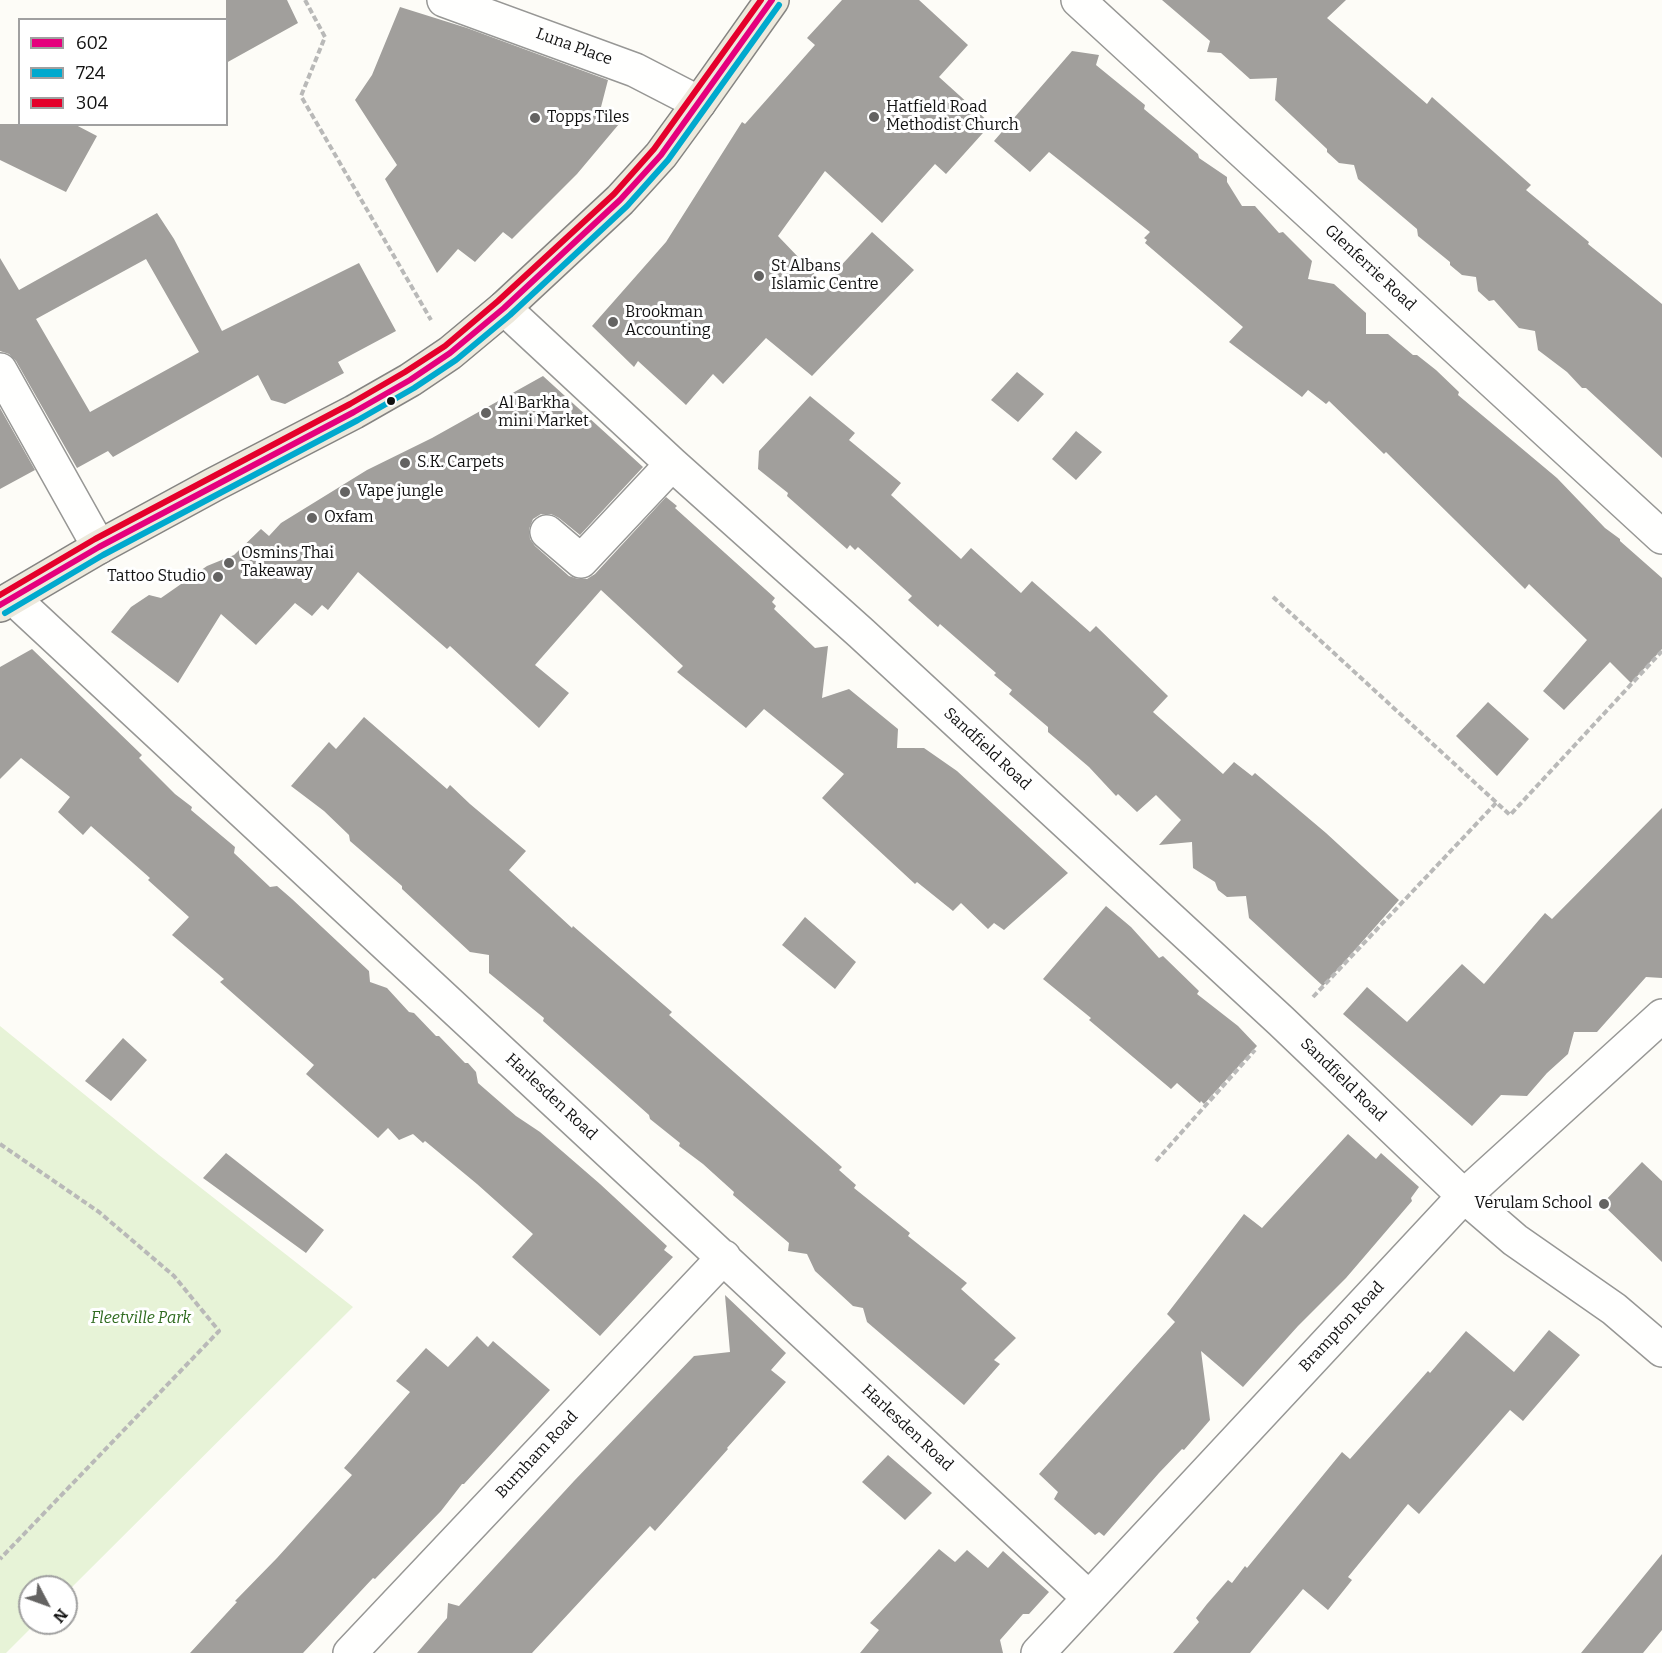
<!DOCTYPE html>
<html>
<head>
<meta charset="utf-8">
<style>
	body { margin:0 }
	#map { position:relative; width:1662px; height:1653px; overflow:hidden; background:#fdfcf7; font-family:Bitter,serif }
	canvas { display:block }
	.legend { position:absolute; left:18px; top:18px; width:210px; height:108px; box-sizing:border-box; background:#fff; border:2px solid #a0a0a0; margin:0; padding:8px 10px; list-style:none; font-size:18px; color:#111 }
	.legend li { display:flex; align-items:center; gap:12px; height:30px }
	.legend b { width:30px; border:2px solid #a0a0a0 }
	.north { position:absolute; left:18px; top:1575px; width:60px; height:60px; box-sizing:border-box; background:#fff; border:2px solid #a0a0a0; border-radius:50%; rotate:131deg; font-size:16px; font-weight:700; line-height:24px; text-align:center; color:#111 }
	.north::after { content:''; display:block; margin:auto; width:21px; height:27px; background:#646362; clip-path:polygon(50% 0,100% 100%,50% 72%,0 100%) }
</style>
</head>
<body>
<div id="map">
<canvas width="1662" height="1653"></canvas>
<ul class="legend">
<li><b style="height:8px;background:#e5007d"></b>602</li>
<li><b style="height:8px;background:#00a9ce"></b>724</li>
<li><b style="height:8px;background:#e4002b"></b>304</li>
</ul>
<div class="north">N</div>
</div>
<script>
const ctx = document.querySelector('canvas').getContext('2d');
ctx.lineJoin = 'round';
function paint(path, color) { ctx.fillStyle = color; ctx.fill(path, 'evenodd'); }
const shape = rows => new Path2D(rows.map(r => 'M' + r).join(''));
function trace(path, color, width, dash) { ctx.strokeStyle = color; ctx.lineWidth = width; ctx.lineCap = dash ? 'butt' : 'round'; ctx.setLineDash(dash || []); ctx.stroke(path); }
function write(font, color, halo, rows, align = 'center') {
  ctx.font = font + ' Bitter,serif'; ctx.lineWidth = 6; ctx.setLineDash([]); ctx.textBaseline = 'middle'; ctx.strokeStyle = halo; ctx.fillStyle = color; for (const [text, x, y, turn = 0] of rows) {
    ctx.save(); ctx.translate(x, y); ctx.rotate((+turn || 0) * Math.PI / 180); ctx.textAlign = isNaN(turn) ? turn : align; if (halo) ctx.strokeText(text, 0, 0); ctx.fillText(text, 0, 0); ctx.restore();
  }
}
paint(shape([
	[0,1026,159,1155,353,1307,66,1593,66,1587,30,1587,30,1623,36,1623,6,1653,0,1653]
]), '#e7f3d7');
paint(shape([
	[226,0,287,0,298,23,226,63],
	[842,0,919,0,968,45,939,77,991,124,946,174,935,164,882,223,825,171,778,236,824,284,872,232,914,270,812,376,766,338,723,384,713,374,686,405,638,361,634,367,592,326,666,242,742,122,745,124,815,45,807,38],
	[1162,0,1346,0,1327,18,1427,104,1432,97,1531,185,1526,190,1589,242,1588,244,1662,304,1662,458,1586,388,1582,388,1567,372,1538,350,1535,331,1519,328,1494,300,1489,301,1478,291,1476,277,1462,275,1450,265,1450,262,1418,236,1417,229,1358,179,1354,165,1339,163,1327,152,1327,149,1275,100,1277,78,1250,79,1221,53,1207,52,1210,41],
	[400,7,467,28,608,80,601,107,619,124,577,174,512,239,503,232,475,262,458,249,437,273,385,179,397,165,355,100,372,75],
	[1072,51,1099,55,1096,65,1145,105,1144,109,1198,154,1199,158,1227,177,1227,182,1242,206,1255,206,1279,233,1283,232,1312,261,1308,279,1334,284,1366,313,1366,334,1388,334,1413,355,1417,355,1436,370,1459,392,1458,395,1557,478,1605,528,1620,539,1620,541,1662,578,1662,649,1631,683,1610,662,1564,710,1543,691,1587,640,1529,584,1525,589,1386,452,1384,454,1329,401,1326,404,1308,390,1302,397,1229,342,1243,327,1145,243,1147,240,1144,238,1150,232,1049,152,1030,172,994,141],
	[0,124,74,124,97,136,66,192,0,160],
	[157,213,174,239,222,331,359,263,396,331,338,362,344,373,285,404,271,400,258,375,113,457,108,451,77,468,16,361,9,354,0,351,0,258,19,290],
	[146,259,199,352,90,412,36,319],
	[1017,372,1044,394,1018,422,991,400],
	[543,376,643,467,580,535,559,518,551,514,541,514,533,519,529,529,530,539,535,546,569,576,578,579,587,579,595,574,666,497,677,506,675,508,775,598,772,602,776,606,774,609,815,648,828,646,822,698,849,689,898,729,897,748,924,748,957,771,1068,873,1004,930,994,923,988,929,961,903,953,911,917,882,915,884,822,798,844,774,764,709,746,728,677,672,683,666,601,590,535,665,569,693,539,728,450,646,447,649,358,572,328,610,322,605,312,616,295,603,256,645,221,614,178,683,111,632,131,607,149,595,161,598,207,566,234,555,261,529,269,536,281,523,367,470,432,438],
	[810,396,855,433,849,440,901,483,891,495,961,559,971,548,1021,593,1032,581,1090,632,1096,626,1168,696,1153,712,1223,774,1234,762,1252,776,1255,773,1326,833,1399,900,1323,986,1249,918,1246,896,1227,897,1218,890,1215,882,1193,868,1192,842,1159,845,1181,820,1156,795,1137,812,1118,794,1116,796,1089,767,1048,732,1048,727,1009,694,1012,690,994,675,996,673,940,624,938,627,908,600,912,596,858,547,855,550,850,545,847,549,787,496,788,493,758,469,759,451],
	[0,408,35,470,0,489],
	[1076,431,1102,452,1076,480,1052,459],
	[32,649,142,755,139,758,175,794,192,807,191,810,235,847,234,853,270,887,277,886,292,899,369,971,370,982,387,988,409,1012,414,1013,436,1036,439,1036,465,1063,468,1063,476,1072,478,1083,516,1116,540,1132,600,1184,667,1246,664,1250,673,1257,600,1336,512,1257,533,1234,477,1184,425,1141,423,1143,413,1134,399,1140,388,1128,378,1138,306,1074,314,1065,220,982,224,979,172,935,189,917,148,880,150,878,91,826,83,835,58,812,70,797,21,758,0,779,0,667],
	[1488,702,1529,739,1497,776,1456,736],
	[364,717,447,789,450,785,470,804,526,851,509,870,572,928,573,926,672,1012,669,1015,842,1167,839,1170,856,1185,854,1188,910,1233,908,1236,967,1283,961,1289,1016,1338,994,1360,1000,1364,964,1405,867,1322,863,1308,853,1306,815,1271,807,1254,788,1251,789,1243,733,1195,734,1192,703,1164,679,1146,680,1143,650,1119,649,1115,543,1021,544,1018,489,973,489,955,470,952,402,889,402,886,350,841,349,835,324,811,291,786,329,742,336,749],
	[1662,808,1662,978,1646,977,1597,1032,1574,1032,1568,1054,1547,1073,1527,1096,1501,1095,1472,1126,1343,1014,1367,987,1407,1022,1462,964,1484,984,1545,913,1552,919],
	[1106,906,1131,927,1159,958,1163,956,1199,991,1197,994,1238,1026,1257,1046,1204,1104,1201,1101,1200,1103,1177,1083,1171,1089,1089,1020,1091,1018,1043,979],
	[805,917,856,962,835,989,782,945],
	[123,1038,147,1060,111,1101,85,1081],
	[1348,1134,1376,1159,1381,1153,1419,1187,1411,1198,1412,1201,1346,1278,1298,1326,1243,1387,1201,1351,1210,1420,1184,1450,1182,1449,1159,1473,1104,1536,1099,1532,1095,1535,1054,1499,1058,1492,1039,1474,1175,1322,1167,1314,1244,1214,1262,1228],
	[226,1153,324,1230,306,1253,203,1178],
	[1642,1162,1662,1181,1662,1262,1602,1204],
	[725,1295,786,1353,771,1370,786,1382,727,1448,728,1449,655,1531,650,1526,532,1653,417,1653,447,1618,448,1603,459,1606,574,1481,694,1356,730,1352],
	[1549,1330,1580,1355,1523,1421,1510,1410,1419,1514,1408,1504,1348,1577,1352,1580,1328,1610,1303,1589,1250,1653,1173,1653,1199,1622,1196,1618,1207,1604,1228,1580,1232,1583,1245,1566,1247,1568,1342,1452,1350,1459,1428,1371,1430,1373,1466,1331,1514,1372],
	[477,1336,488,1347,493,1341,550,1390,464,1484,462,1484,441,1511,375,1579,373,1578,303,1653,190,1653,237,1602,235,1601,277,1558,352,1475,344,1468,410,1392,396,1381,426,1348,448,1367],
	[888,1455,932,1493,905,1520,862,1482],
	[939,1549,955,1562,967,1550,988,1568,1003,1551,1049,1592,1029,1614,1023,1614,1000,1640,1003,1653,860,1653,879,1630,870,1623],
	[1662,1554,1662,1630,1643,1653,1581,1653]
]), '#a19f9c');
const minor = shape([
	[444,0,635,70,699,103],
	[1078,0,1662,537],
	[504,308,672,464,861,633,1281,1021,1464,1196,1515,1240,1614,1309,1662,1350],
	[0,370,99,547],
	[547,532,581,561,672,464],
	[13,598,1088,1597],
	[350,1653,724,1257],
	[1038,1653,1464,1196,1662,1016]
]);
const major = shape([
	[0,605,99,547,213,485,354,412,410,380,450,353,504,308,620,200,661,155,699,103,772,0]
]);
trace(minor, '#979795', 36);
trace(major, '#858482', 36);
trace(shape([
	[305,0,325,37,301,96,431,320],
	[1273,597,1510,815,1662,651],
	[1313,997,1496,803],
	[0,1144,99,1212,174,1276,219,1331,0,1559],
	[1156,1161,1255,1050]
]), '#b9b9b8', 4, [6, 3]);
trace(minor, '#fffffe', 33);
trace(major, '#ede9dc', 33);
trace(shape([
	[0,605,99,547,354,412,410,380,450,353,504,308,620,200,661,155,772,0]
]), '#e5007d', 6);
trace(shape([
	[5,613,103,555,358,420,414,388,456,360,510,315,627,206,668,160,779,5]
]), '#00a9ce', 6);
trace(shape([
	[0,595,95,539,350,404,405,372,445,346,498,301,614,194,654,149,761,0]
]), '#e4002b', 6);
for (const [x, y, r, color] of [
	[874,117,6,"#646362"],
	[535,118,6,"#646362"],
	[759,276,6,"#646362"],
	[613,322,6,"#646362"],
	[391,401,5,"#111"],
	[486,413,6,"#646362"],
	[405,463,6,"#646362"],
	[345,492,6,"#646362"],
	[312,518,6,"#646362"],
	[229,563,6,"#646362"],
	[218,577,6,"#646362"],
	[1604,1204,6,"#646362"]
]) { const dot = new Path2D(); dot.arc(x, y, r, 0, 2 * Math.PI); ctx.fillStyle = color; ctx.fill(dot); trace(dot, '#fff', 2); }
write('16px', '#111', '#fff', [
	["Luna Place",574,47,20],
	["Glenferrie Road",1370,268,43],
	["Sandfield Road",987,749,43],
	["Sandfield Road",1343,1080,44],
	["Harlesden Road",551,1097,43],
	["Brampton Road",1342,1327,-47],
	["Harlesden Road",907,1428,43],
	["Burnham Road",537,1455,-47]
]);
write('16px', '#111', '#fff', [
	["Hatfield Road",886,108],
	["Methodist Church",886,126],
	["Topps Tiles",547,118],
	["St Albans",771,267],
	["Islamic Centre",771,285],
	["Brookman",625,313],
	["Accounting",625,331],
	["Al Barkha",498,404],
	["mini Market",498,422],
	["S.K. Carpets",417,463],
	["Vape jungle",357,492],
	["Oxfam",324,518],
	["Osmins Thai",241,554],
	["Takeaway",241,572],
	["Tattoo Studio",206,577,"right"],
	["Verulam School",1592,1204,"right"]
], 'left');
write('italic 16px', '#2f6b1f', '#fff', [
	["Fleetville Park",141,1319]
]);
</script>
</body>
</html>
